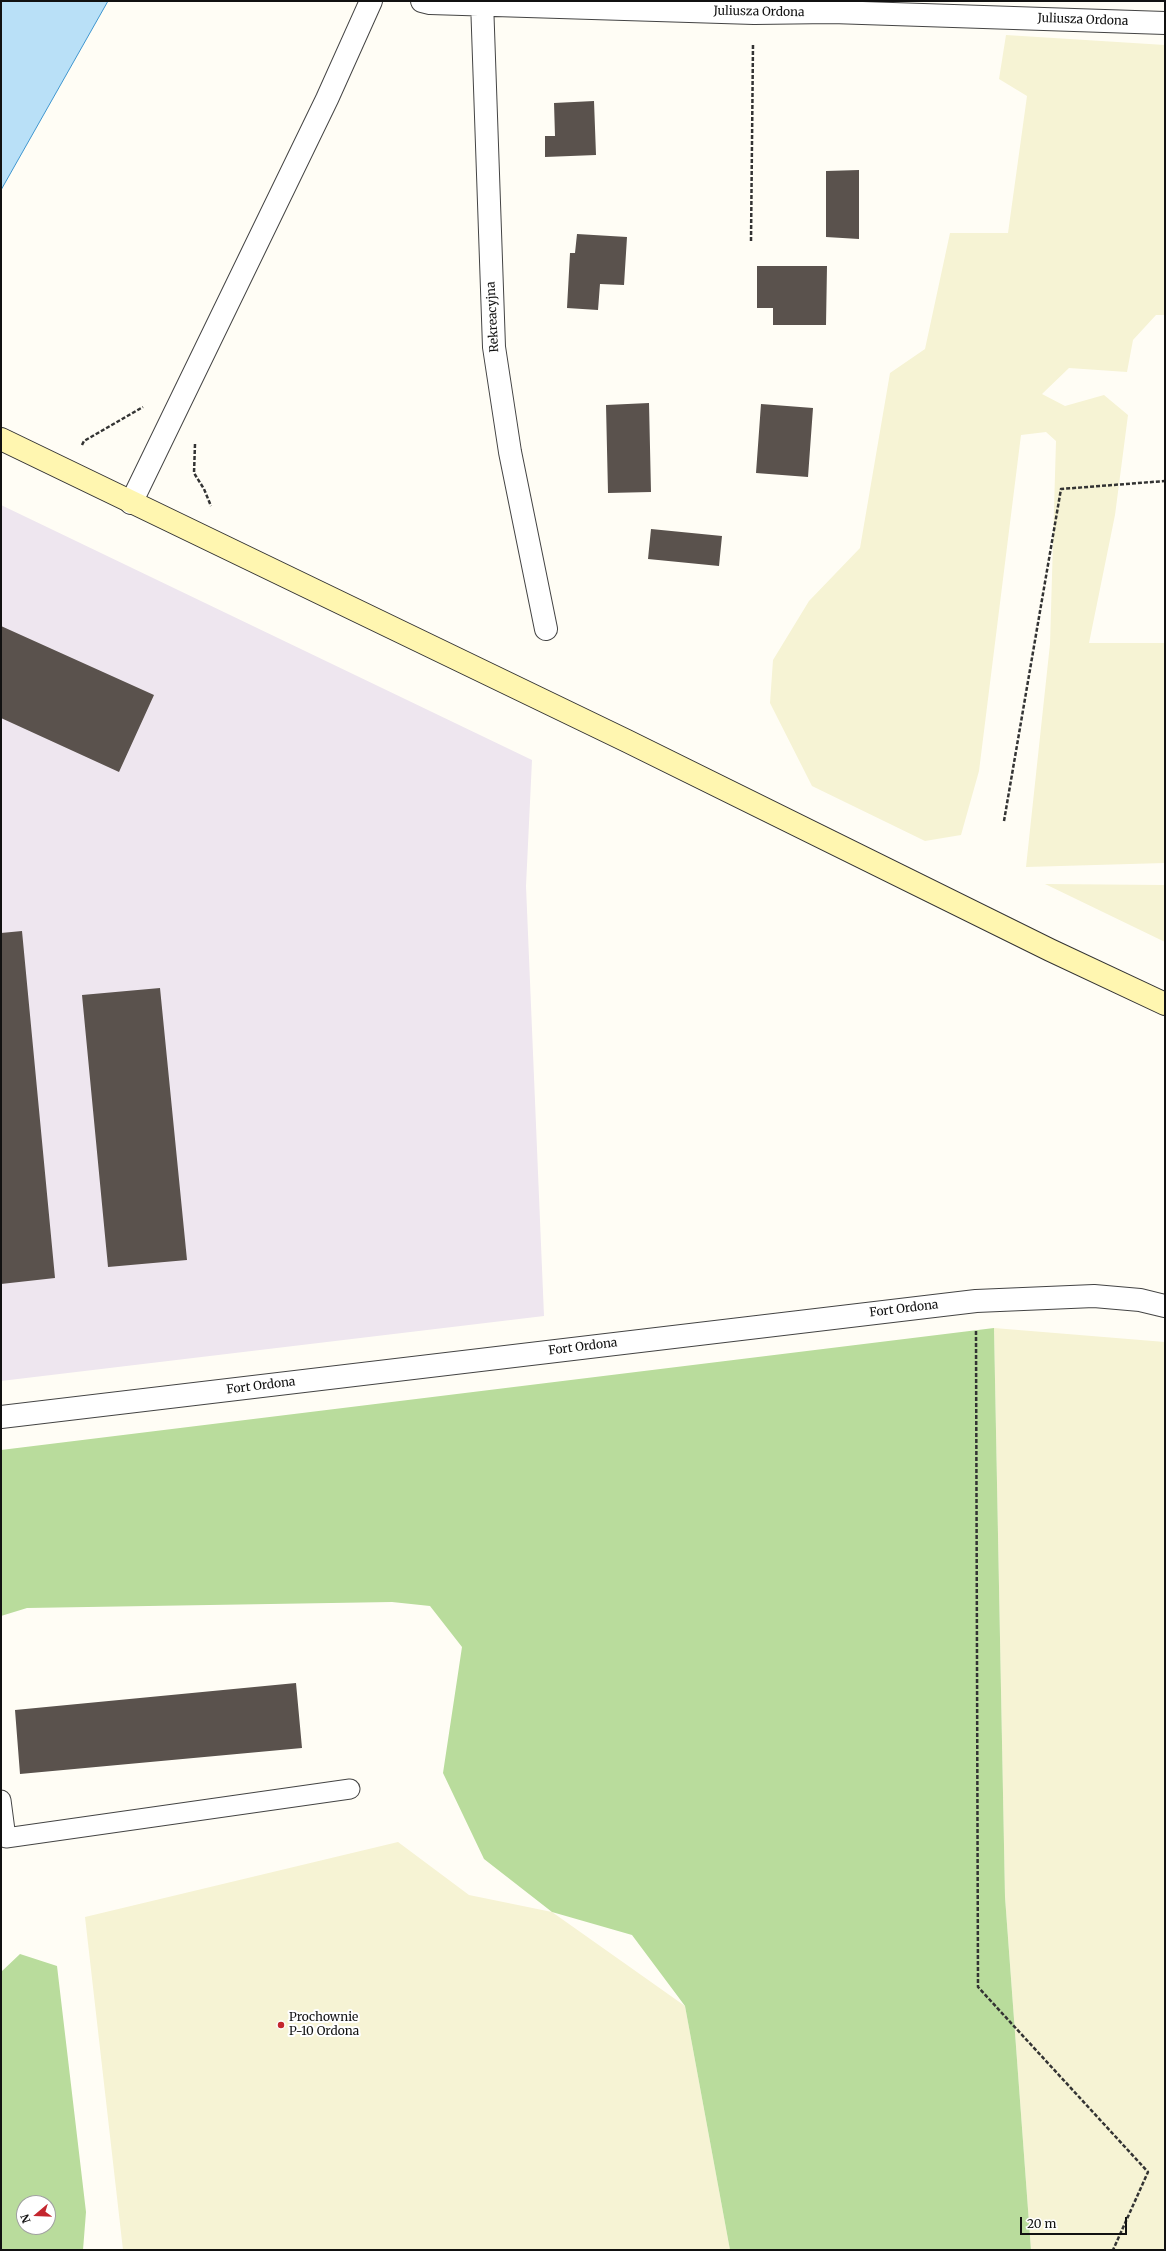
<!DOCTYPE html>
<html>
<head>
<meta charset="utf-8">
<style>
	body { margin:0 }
	#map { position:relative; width:1166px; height:2251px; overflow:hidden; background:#fffdf5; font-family:Merriweather,serif }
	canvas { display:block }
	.frame { position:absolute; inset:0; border:2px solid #111; pointer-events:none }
	.north { position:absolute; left:16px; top:2195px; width:40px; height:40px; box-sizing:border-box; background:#fff; border:1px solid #a0a0a0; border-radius:50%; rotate:251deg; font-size:11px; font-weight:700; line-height:16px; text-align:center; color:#111 }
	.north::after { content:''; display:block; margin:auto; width:14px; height:18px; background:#c4262e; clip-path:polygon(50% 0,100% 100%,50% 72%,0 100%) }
	.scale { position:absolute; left:1020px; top:2217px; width:107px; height:18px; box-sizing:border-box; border:2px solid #111; border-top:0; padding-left:5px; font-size:12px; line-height:14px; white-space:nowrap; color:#111; -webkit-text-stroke:3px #fff; paint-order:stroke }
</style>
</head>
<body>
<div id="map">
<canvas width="1166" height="2251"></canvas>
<div class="frame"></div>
<div class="north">N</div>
<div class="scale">20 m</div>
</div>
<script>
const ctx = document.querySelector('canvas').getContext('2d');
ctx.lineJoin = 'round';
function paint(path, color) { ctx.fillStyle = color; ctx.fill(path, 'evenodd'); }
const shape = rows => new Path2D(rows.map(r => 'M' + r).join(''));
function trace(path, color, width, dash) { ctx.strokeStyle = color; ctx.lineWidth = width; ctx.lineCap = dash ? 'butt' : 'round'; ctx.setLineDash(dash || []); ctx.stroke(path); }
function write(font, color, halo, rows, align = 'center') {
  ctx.font = font + ' Merriweather,serif'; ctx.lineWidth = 4; ctx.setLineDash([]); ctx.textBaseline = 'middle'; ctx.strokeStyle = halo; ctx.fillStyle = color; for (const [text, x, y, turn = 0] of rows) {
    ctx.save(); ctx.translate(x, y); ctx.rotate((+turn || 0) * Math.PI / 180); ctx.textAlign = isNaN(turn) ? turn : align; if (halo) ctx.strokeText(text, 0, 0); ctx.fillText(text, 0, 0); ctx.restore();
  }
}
paint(shape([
	[1,505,532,760,526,886,544,1316,1,1381]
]), '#eee6ef');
paint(shape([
	[1006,35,1165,45,1165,315,1156,315,1133,340,1127,372,1069,368,1042,394,1065,406,1104,395,1128,415,1115,515,1089,643,1165,643,1165,863,1026,867,1050,644,1056,441,1046,432,1021,435,979,771,961,835,925,841,812,786,770,703,773,660,809,601,860,548,890,373,925,349,950,233,1008,233,1027,96,999,79],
	[1045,884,1165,885,1165,942],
	[994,1328,1165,1342,1165,2250,1031,2250,1005,1897],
	[398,1842,469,1895,552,1912,685,2006,730,2250,123,2250,85,1917]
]), '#f6f3d4');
paint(shape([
	[994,1328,1005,1897,1031,2250,730,2250,685,2006,632,1935,552,1912,484,1859,443,1773,462,1647,430,1606,392,1602,27,1608,1,1616,1,1450],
	[20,1954,57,1966,86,2212,83,2250,1,2250,1,1972],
	[24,2203,48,2203,48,2227,24,2227]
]), '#b9dc9c');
const water = shape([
	[1,1,108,1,1,190,1,1]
]);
paint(water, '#b9e0f7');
trace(water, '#3f96cf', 1);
paint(shape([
	[594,101,596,155,545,157,545,136,555,136,554,103],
	[859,170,859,239,826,237,826,171],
	[577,234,627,237,624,285,600,284,598,310,567,308,570,253,575,253],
	[757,266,827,266,826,325,773,325,773,308,757,308],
	[649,403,651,492,608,493,606,405],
	[761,404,813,408,808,477,756,473],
	[651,529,722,536,719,566,648,559],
	[1,626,154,695,119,772,1,718],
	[22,931,55,1278,1,1284,1,933],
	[160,988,187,1260,108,1267,82,995],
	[296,1683,302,1748,20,1774,15,1710]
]), '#5a524d');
const service = shape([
	[1,1800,6,1838,350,1789]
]);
const minor = shape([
	[422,1,430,3,754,13,832,12,1165,23],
	[482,1,494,347,510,452,546,629],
	[131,503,327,99,371,1],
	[1,1417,976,1301,1094,1296,1140,1300,1165,1306]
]);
const secondary = shape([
	[1,439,627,741,1050,950,1165,1004]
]);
trace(service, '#444', 21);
trace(minor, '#444', 24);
trace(secondary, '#333', 24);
trace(shape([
	[751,241,753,44],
	[195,444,194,473,204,489,211,506],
	[82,445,84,441,143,407],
	[1004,821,1061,489,1165,481],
	[976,1331,978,1987,1148,2172,1113,2250]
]), '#333', 2.5, [4, 2]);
trace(service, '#fff', 19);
trace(minor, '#fff', 22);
trace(secondary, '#fff6b0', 22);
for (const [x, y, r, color] of [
	[281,2025,4,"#c4262e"]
]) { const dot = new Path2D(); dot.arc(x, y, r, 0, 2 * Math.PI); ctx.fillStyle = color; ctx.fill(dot); trace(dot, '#fff', 1.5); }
write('12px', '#111', '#fff', [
	["Juliusza Ordona",759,12,1],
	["Juliusza Ordona",1083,20,2],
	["Rekreacyjna",493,317,-93],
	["Fort Ordona",904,1309,-7],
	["Fort Ordona",583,1347,-7],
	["Fort Ordona",261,1386,-7]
]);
write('12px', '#111', '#fff', [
	["Prochownie",289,2018],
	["P-10 Ordona",289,2032]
], 'left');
</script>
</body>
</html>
